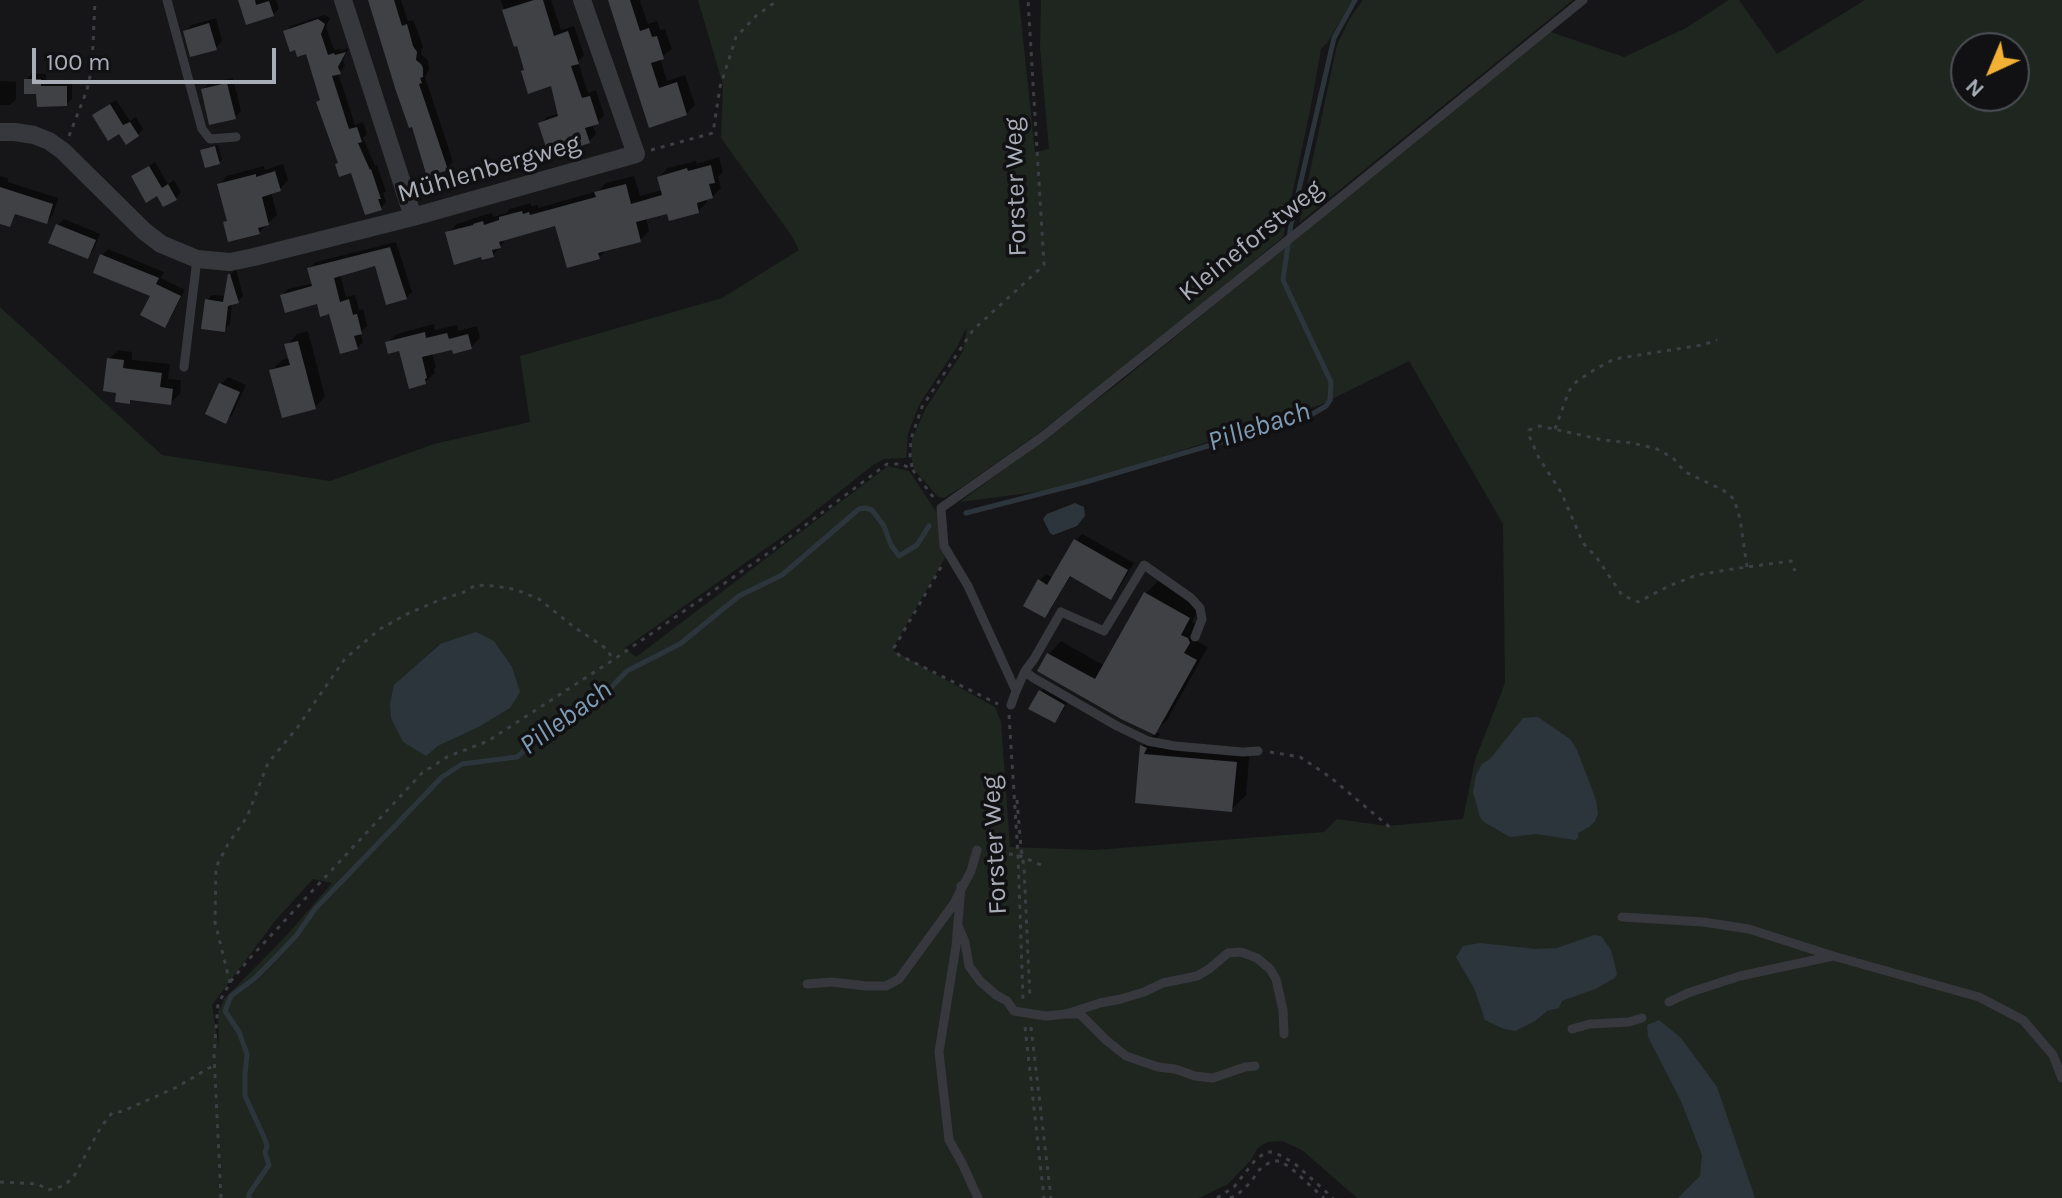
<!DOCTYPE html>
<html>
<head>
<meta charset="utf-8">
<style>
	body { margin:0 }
	#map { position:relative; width:2062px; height:1198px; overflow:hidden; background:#161618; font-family:Karla,sans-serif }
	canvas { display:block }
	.north { position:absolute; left:1950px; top:32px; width:80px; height:80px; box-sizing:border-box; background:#111113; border:2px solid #4d4f55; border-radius:50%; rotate:224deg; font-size:22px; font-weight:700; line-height:32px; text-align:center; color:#a8adb8 }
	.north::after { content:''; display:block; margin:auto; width:28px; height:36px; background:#f2b134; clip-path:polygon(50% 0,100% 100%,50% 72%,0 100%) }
	.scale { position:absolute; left:32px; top:48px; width:244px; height:36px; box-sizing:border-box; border:4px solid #a8adb8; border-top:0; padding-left:10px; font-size:24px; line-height:28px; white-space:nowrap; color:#a8adb8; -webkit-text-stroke:6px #111113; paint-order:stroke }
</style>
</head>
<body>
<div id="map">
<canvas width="2062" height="1198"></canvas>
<div class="north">N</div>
<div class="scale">100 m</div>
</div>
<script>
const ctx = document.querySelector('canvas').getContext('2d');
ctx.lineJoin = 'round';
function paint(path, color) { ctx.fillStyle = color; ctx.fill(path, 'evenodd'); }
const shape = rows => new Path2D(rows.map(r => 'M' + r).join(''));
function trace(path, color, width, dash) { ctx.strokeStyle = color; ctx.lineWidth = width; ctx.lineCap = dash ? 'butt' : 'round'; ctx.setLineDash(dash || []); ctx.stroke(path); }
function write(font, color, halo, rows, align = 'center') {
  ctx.font = font + ' Karla,sans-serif'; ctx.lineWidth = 7; ctx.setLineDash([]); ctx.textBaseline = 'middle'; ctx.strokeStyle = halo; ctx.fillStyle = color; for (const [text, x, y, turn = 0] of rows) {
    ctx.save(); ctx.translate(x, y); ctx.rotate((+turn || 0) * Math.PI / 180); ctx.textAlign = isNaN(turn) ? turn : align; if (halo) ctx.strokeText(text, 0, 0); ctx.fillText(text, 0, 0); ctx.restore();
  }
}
paint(shape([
	[698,0,1019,0,1035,152,1049,149,1040,48,1041,0,1352,0,1328,42,1321,49,1310,111,1283,237,1155,343,1039,433,962,487,944,498,938,497,914,469,911,456,912,439,926,408,963,351,967,327,958,345,919,405,908,433,906,458,884,459,873,465,789,532,625,648,636,657,888,466,909,471,937,513,945,558,894,646,894,651,995,707,1001,722,1010,847,1095,850,1324,832,1337,819,1387,826,1463,819,1475,760,1505,683,1503,524,1409,361,1320,405,1067,488,960,502,1119,383,1548,31,1624,57,1686,28,1729,0,1739,0,1777,54,1865,0,2062,0,2062,1198,1357,1198,1302,1150,1282,1141,1267,1142,1257,1149,1251,1160,1228,1184,1199,1198,0,1198,0,307,162,455,330,481,434,444,530,422,520,356,722,298,799,250,791,235,721,138,723,85],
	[1966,48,2014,48,2014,96,1966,96],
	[439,644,510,708,479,727,438,746,426,755,394,686],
	[313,879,332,883,287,935,224,999,218,1012,219,1049,212,1005,275,921],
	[1363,0,1573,0,1299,223,1337,45,1350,18]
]), '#1e261f');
paint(shape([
	[1075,503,1084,507,1085,516,1077,526,1053,535,1050,533,1043,519,1047,514],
	[476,632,494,641,512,667,520,692,510,708,479,727,438,746,426,756,403,742,391,718,390,704,394,685,440,644],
	[1538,717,1570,739,1577,750,1596,800,1598,814,1595,821,1589,827,1578,833,1578,838,1575,840,1536,834,1510,837,1484,822,1480,817,1473,792,1476,775,1482,764,1490,759,1523,718],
	[1594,935,1601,936,1611,950,1617,974,1615,978,1595,989,1562,1001,1559,1008,1547,1011,1535,1021,1515,1031,1504,1029,1485,1020,1474,988,1456,957,1463,946,1480,943,1536,949,1557,948],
	[1659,1020,1681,1038,1717,1087,1755,1198,1678,1198,1700,1176,1702,1155,1681,1101,1648,1037,1647,1025]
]), '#2c353c');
paint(shape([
	[240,0,276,0,279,9,273,14],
	[370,0,401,0,408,21,413,20,423,46,421,54,428,61,429,69,425,77,453,162,447,168,429,174],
	[501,0,551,0,561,30,574,26,584,55,578,62,588,93,596,90,604,115,598,122,592,124,596,134,589,141,541,123,547,117,560,113,552,84,526,68,518,43,515,45],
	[610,0,642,0,640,1,648,24,657,21,660,30,665,29,672,49,660,58,667,81,685,75,695,105,686,114,650,125],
	[324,15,330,18,326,27,334,50,340,49,340,51,349,48,343,60,345,66,338,73,355,125,363,122,367,134,363,138,375,166,377,165,386,191,383,193,386,202,381,208,352,170,340,161,307,52,286,31,291,26],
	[216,18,222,41,216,48,185,31,192,25],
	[31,74,46,74,46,81,72,81,72,99,66,104,38,92,26,80],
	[233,78,241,111,235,117,203,90,209,83],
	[0,81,16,82,16,99,10,105,0,105],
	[116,100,130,121,136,117,143,129,138,135,120,132,100,110],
	[218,145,222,160,219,162,202,151,205,148],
	[719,157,723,172,718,177,721,188,712,197,706,198,707,202,698,211,668,211,646,217,649,231,640,240,608,249,599,257,557,224,508,237,493,255,448,233,457,224,484,215,492,213,493,217,506,213,510,209,531,203,531,206,538,205,538,208,598,191,606,183,634,176,640,196,662,190,659,177,668,168,696,161,697,164],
	[155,162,168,184,174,180,181,192,176,198,158,194,133,177],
	[283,164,288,180,280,189,271,192,277,215,259,232,228,220,219,185,227,176,264,166,265,170],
	[0,176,8,178,8,182,58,198,53,215,46,222,0,203],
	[64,219,100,234,93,251,87,257,58,225],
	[396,242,412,292,406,298,376,264,340,274,346,297,355,295,359,310,363,309,367,326,360,333,363,342,357,348,330,312,318,302,282,295,288,289,313,283,309,268,316,262],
	[108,249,164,272,161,278,185,290,170,319,165,325,152,295,102,255],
	[236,269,243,296,238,301,232,303,230,324,224,330,207,300,212,295,226,296,230,275],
	[434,324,435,330,457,325,458,331,477,326,480,338,471,347,453,347,432,353,436,367,434,369,435,373,425,382,400,349,387,343,397,334],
	[308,331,325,397,315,407,271,371,282,360,290,358,287,345,297,334],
	[118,350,132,352,132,360,170,364,168,379,181,380,180,394,170,403,132,398,129,401,118,391,109,359],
	[228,377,246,385,232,415,226,421,208,413,221,384],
	[1082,534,1134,563,1117,591,1111,597,1071,575,1051,609,1045,616,1039,581,1046,574,1053,578,1075,541],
	[1158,581,1201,605,1192,622,1200,626,1195,640,1208,647,1167,720,1155,732,1160,734,1156,741,1250,748,1246,795,1232,809,1137,802,1142,746,1156,733,1040,670,1049,654,1061,641,1105,666,1146,593],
	[1048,685,1070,698,1061,714,1054,721,1041,691]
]), '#0007');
trace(shape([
	[966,513,1086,482,1309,416,1326,406,1330,400,1331,382,1283,280,1291,224,1334,38,1355,0],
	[249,1198,249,1194,269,1165,265,1153,267,1146,264,1137,245,1096,245,1074,247,1054,239,1032,225,1011,231,996,255,978,273,960,296,936,315,909,442,777,462,764,517,757,566,715,596,703,627,671,680,644,739,596,782,575,859,509,865,508,872,510,884,526,891,545,899,556,917,545,929,526]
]), '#2c353c', 5);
paint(shape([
	[238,0,255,0,256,5,269,1,274,16,246,25],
	[368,0,394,0,402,26,407,24,413,46,417,52,416,60,421,64,423,68,423,77,420,78,422,83,419,84,448,170,427,177,412,127,409,128,396,91],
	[534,0,543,0,554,36,568,31,579,64,571,66,582,98,590,96,599,124,585,128,590,143,549,156,538,123,558,116,551,86,528,94,521,71,524,70,517,46,514,47,502,10],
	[608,0,630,0,640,31,649,28,652,37,657,36,664,59,651,63,659,88,677,82,687,115,649,128],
	[318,19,325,24,321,34,328,55,334,53,335,55,346,52,338,67,341,74,332,76,349,129,357,127,362,142,358,143,370,170,371,169,381,199,378,199,382,210,365,215,351,173,339,177,335,164,338,163,316,102,320,100,306,54,297,57,295,50,290,52,283,31],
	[209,23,217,50,190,57,183,31],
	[24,79,41,79,41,86,67,86,67,106,37,107,36,94,24,94],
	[227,83,236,119,209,125,201,89],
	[110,104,123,125,130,122,139,136,126,145,119,134,108,141,92,115],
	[215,146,220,164,205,168,200,150],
	[711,165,715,183,709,184,713,198,697,203,699,213,669,221,667,214,636,222,641,242,598,253,600,259,567,268,555,226,499,242,501,248,492,250,494,257,482,260,481,257,454,265,445,232,473,225,474,227,473,224,483,221,484,225,499,220,499,217,522,211,523,214,529,212,530,215,596,197,594,192,626,184,631,204,662,195,657,177,687,168,688,171],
	[149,166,162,188,168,184,177,200,163,207,157,196,146,203,131,176],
	[275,171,281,191,262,197,269,225,258,228,260,234,228,242,223,222,227,221,217,184,256,174,256,177],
	[0,187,53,204,47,224,15,214,10,227,0,224],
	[56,224,96,240,88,259,48,243],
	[390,247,407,299,386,305,375,266,334,278,340,302,349,299,353,315,357,314,362,334,354,336,358,349,340,354,329,314,320,317,317,304,285,313,280,295,312,286,307,268],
	[100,254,159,278,156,284,181,296,165,328,140,315,150,296,93,273],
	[228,274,230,274,239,303,228,306,225,332,201,329,205,299,223,302],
	[425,332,426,338,447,333,449,339,468,334,472,349,453,354,452,350,422,357,427,378,425,379,426,384,409,389,399,351,388,354,385,342],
	[298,341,316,409,282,418,269,370,290,365,284,344],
	[107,358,124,360,123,368,162,373,160,387,173,389,171,405,130,400,130,404,115,402,116,393,103,391],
	[219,383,240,392,226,424,205,414],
	[1074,539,1128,570,1111,600,1070,576,1045,618,1023,606,1038,579,1047,585],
	[1144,592,1190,618,1181,635,1188,638,1190,643,1184,653,1197,660,1155,735,1121,719,1037,671,1047,653,1095,679],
	[1039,690,1065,705,1055,723,1028,709],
	[1140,745,1147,748,1144,754,1237,762,1232,812,1135,803]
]), '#404145');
trace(shape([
	[69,136,87,90,92,67,95,0],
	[651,150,713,133,720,87,736,37,756,16,778,0],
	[1555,429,1569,391,1576,382,1594,370,1614,359,1702,345,1717,340],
	[912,467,910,456,911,439,922,407,973,330,1044,265,1028,0],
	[941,567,894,648,895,651,899,655,998,704],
	[1747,567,1740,519,1734,499,1723,490,1685,472,1673,458,1657,449,1632,443,1603,440,1540,426,1529,430,1530,438,1539,458,1561,492,1583,543,1597,558,1622,595,1638,602,1669,586,1697,575,1733,569,1791,561,1795,571],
	[1009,715,1018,855,1023,999],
	[1270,752,1300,757,1330,777,1392,829],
	[1017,800,1021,848,1024,867,1030,999],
	[989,852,1018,855,1041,865],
	[230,983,215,922,216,867,228,844,247,817,268,763,297,728,344,660,355,650,380,629,407,614,442,599,462,593,476,585,496,586,517,590,539,599,574,627,607,649,613,660],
	[1025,1027,1044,1198],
	[1031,1027,1051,1198],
	[0,1182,38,1184,48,1190,63,1186,73,1178,101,1127,112,1113,123,1111,177,1087,214,1065],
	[221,1198,214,1055,218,1004,231,981,250,958,422,773,447,757,488,741,613,660,764,556,887,464,901,464,912,469,934,498],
	[1217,1198,1234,1187,1256,1159,1267,1152,1274,1152,1294,1163,1333,1198],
	[1230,1198,1237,1195,1252,1181,1257,1172,1265,1165,1274,1161,1280,1161,1292,1169,1324,1198]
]), '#3d3f44', 3, [4, 6]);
trace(shape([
	[167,0,202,129,210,139,236,137],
	[184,367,197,259],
	[1025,671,1032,677,1117,726,1148,741,1175,746,1243,752,1258,751],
	[1016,691,1025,671,1034,659,1061,612,1104,631,1144,565,1191,598,1200,608,1202,619,1195,637],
	[1011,705,1016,691,968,586,944,546,941,508,1042,437,1308,224,1583,0],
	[961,886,956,946,939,1052,949,1140,962,1163,978,1198],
	[1622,917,1703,922,1749,929,1833,956],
	[959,928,965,942,969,966,980,981,996,995,1007,1001,1014,1011,1046,1016,1066,1014],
	[807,984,832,982,866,986,886,986,899,979,953,905,971,871,977,850],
	[1669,1002,1688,993,1740,976,1833,956,1979,997,2023,1020,2053,1055,2062,1078],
	[1572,1029,1590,1024,1629,1022,1642,1018],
	[1255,1066,1245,1067,1213,1078,1195,1076,1175,1069,1158,1067,1126,1056,1106,1040,1080,1014,1066,1014,1100,1003,1121,999,1144,992,1163,983,1197,976,1209,969,1228,953,1241,952,1257,958,1270,969,1276,979,1283,1010,1284,1034]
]), '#37383d', 9);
trace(shape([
	[343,0,413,217],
	[0,132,15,132,34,135,49,141,63,151,144,231,161,244,197,259,230,262,254,257,413,217,636,154,582,0]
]), '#37383d', 18);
write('26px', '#a8adb8', '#111113', [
	["Mühlenbergweg",489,169,-16],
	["Forster Weg",1016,187,-92],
	["Kleineforstweg",1251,241,-39],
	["Forster Weg",995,845,-93]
]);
write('italic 28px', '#7f9bb3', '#111113', [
	["Pillebach",1259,427,-18],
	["Pillebach",566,718,-36]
]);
</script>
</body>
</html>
